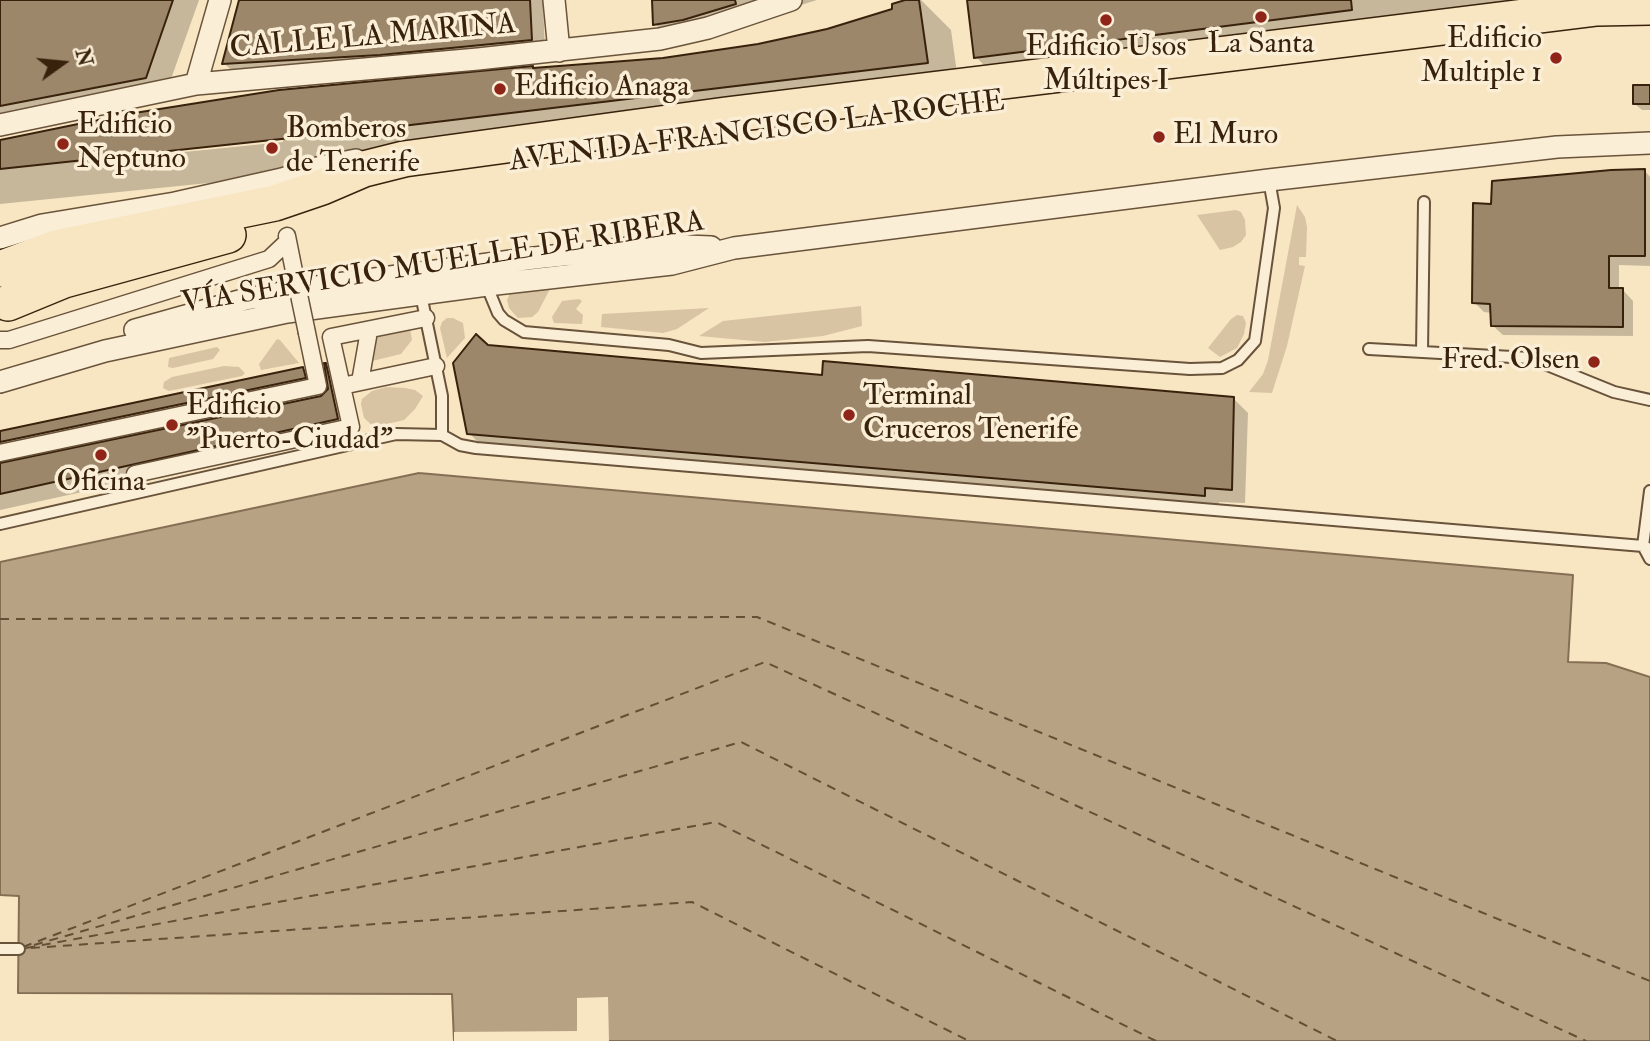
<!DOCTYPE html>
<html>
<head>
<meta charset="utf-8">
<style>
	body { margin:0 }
	#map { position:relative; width:1650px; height:1041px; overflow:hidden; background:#f8e5c2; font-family:"IM FELL Double Pica",serif }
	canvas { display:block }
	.north { position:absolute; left:28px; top:28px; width:70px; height:70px; -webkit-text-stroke:5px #faeed7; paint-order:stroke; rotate:75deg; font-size:19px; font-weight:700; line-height:28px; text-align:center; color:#39220c }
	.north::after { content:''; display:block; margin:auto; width:24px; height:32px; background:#39220c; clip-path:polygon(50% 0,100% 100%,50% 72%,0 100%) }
</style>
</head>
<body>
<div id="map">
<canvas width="1650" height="1041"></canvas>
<div class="north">N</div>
</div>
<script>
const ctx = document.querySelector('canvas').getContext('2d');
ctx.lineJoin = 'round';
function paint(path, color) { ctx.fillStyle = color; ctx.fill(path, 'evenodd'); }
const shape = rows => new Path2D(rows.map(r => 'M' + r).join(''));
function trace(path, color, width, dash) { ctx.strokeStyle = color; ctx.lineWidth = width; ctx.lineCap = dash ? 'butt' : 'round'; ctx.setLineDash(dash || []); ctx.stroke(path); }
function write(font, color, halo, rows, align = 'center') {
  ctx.font = font + ' "IM FELL Double Pica",serif'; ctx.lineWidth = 7; ctx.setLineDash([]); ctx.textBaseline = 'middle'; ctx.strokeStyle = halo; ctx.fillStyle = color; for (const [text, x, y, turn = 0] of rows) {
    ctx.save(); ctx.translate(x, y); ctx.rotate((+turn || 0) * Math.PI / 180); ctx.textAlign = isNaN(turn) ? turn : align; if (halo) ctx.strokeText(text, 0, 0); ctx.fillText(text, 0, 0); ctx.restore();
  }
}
paint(shape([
	[1297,205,1305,217,1307,227,1306,257,1299,257,1299,265,1305,266,1287,346,1272,393,1249,392,1263,374,1268,360],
	[1236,210,1241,212,1245,220,1246,235,1241,242,1233,247,1220,250,1197,215],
	[552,285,538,312,532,317,518,318,509,308,507,300,510,293],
	[579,299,582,301,576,309,583,315,582,324,554,323,552,317,562,301],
	[861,306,862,326,823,336,765,342,699,336,723,321],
	[709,308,677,329,663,333,601,327,602,314],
	[1237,315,1243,316,1246,323,1244,334,1237,348,1220,357,1208,348,1231,319],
	[447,318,453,318,463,323,465,338,447,358,440,328,442,322],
	[410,328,412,340,401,354,372,361,375,337,389,330],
	[277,339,280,340,299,363,261,370,259,364],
	[217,347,220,350,213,359,173,368,168,367,169,358],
	[224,366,239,367,245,373,242,376,169,391,163,388,164,382,172,377],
	[386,387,405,388,415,390,423,396,415,409,404,420,374,427,364,418,361,404,362,399,372,391]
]), '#d8c4a3');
const water = shape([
	[419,473,1573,575,1568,662,1606,663,1650,677,1650,1041,454,1041,452,994,18,993,19,896,0,895,0,562,419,473]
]);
paint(water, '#b7a384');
trace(water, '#856f54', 2);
paint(shape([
	[608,997,609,1041,454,1041,454,1032,577,1031,577,998]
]), '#f8e5c2');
paint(shape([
	[0,0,199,0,165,96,0,128],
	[241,0,543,0,545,53,238,77,224,63],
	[653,0,817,0,701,36,672,41,655,24],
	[910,0,921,0,951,30,960,95,308,173,0,204,0,142,534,70,663,60,759,45,827,31,894,10],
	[283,138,283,142,105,160,104,158],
	[969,0,1554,0,1011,92,976,57],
	[1650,87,1650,110,1642,110,1635,104],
	[1645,171,1650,177,1650,266,1619,265,1619,290,1623,290,1633,301,1633,336,1503,335,1492,325,1492,313,1484,312,1474,302,1493,205],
	[487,346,823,377,1234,399,1248,413,1245,503,1219,502,1218,509,483,447,469,433],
	[326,365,339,378,351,433,0,510,0,433,303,369,317,383,12,456,1,465,321,398,330,389]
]), '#0003');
trace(shape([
	[0,619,757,617,1650,981],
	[34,945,741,742,1337,1041],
	[23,947,765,662,1586,1041],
	[26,948,716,822,1156,1041],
	[31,948,692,902,969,1041]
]), '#654f36', 2, [9, 7]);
const building = shape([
	[0,0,173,0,146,78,0,106,0,0],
	[239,0,530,0,532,40,380,55,222,64,239,0],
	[652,0,735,0,736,4,683,20,653,25,652,0],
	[905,0,919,0,928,63,394,127,0,169,0,140,122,115,279,90,533,66,533,68,663,58,758,44,827,29,892,9,892,4,905,0],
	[967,0,1351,0,1352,10,974,58,967,0],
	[1633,85,1650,85,1650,104,1633,104,1633,85],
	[1645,169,1645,256,1609,256,1609,288,1623,288,1623,327,1491,326,1490,304,1472,303,1473,203,1491,204,1492,181,1611,170,1645,169],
	[476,334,488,345,822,375,823,361,1234,397,1232,490,1205,488,1205,496,467,434,453,363,476,334],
	[324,363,326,363,338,419,0,494,0,463,321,396,328,389,324,363],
	[303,367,306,378,0,442,0,431,303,367]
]);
paint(building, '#9c876b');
trace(building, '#39220c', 2);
const service = shape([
	[486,284,498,313,504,320,524,332,669,345,701,353,868,346,1190,369,1222,368,1238,360,1255,341,1274,208,1269,180],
	[420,290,442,396,442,435],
	[1369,349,1530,358,1614,392,1650,400],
	[1422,352,1424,202],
	[1650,491,1643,546,1650,559],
	[0,524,396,434,442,435,460,445,476,448,1643,546,1650,549],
	[0,949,19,949]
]);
const pedestrian = shape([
	[287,236,294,271],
	[0,340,9,340,269,259,287,242],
	[360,382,369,331],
	[342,386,436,366],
	[0,453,318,386,307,333],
	[135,474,351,427,331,337,426,318]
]);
const minor = shape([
	[554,0,559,51],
	[196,84,220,0],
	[0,125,196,84,478,59,660,39,708,28,791,0],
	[0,238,42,225,175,203,282,179,321,167,356,160],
	[135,330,246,299,322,286,534,258,659,245,711,247],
	[0,382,105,351,287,312,487,285,672,264,734,248,1269,180,1557,147,1650,143]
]);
const primary = shape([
	[0,269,56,248,275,203,322,187,364,169,404,159,726,115,1266,49,1597,8,1650,7],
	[8,303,64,280,228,235]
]);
trace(service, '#69533a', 14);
trace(pedestrian, '#69533a', 19);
trace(minor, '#69533a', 24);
trace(primary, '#39220c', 38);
trace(service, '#faeed7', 10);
trace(pedestrian, '#faeed7', 16);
trace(minor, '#faeed7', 21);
trace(primary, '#f8e5c2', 35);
const pedestrianBridge = shape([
	[294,271,307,333]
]);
trace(pedestrianBridge, '#69533a', 19, []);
trace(pedestrianBridge, '#faeed7', 16);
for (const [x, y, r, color] of [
	[1261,17,7,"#8f2418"],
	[1106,20,7,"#8f2418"],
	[1556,58,7,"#8f2418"],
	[500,89,7,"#8f2418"],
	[1159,137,7,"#8f2418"],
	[63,144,7,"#8f2418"],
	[272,148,7,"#8f2418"],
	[1594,362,7,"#8f2418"],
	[849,415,7,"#8f2418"],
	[172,425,7,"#8f2418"],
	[101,455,7,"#8f2418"]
]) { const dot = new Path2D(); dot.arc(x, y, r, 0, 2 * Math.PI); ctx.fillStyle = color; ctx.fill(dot); trace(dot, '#faeed7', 2.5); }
write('30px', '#39220c', '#faeed7', [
	["CALLE LA MARINA",373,38,-5],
	["AVENIDA FRANCISCO LA ROCHE",757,133,-7],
	["VÍA SERVICIO MUELLE DE RIBERA",443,264,-9]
]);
write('30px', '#39220c', '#faeed7', [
	["Edificio",1542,41,"right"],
	["Multiple 1",1542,75,"right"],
	["La Santa",1261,46,"center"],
	["Edificio Usos",1106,49,"center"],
	["Múltipes I",1106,83,"center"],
	["Edificio Anaga",514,89],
	["Edificio",77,127],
	["Neptuno",77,161],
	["Bomberos",286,131],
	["de Tenerife",286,165],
	["El Muro",1173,137],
	["Fred. Olsen",1580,362,"right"],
	["Terminal",863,398],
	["Cruceros Tenerife",863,432],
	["Edificio",186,408],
	["\"Puerto-Ciudad\"",186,442],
	["Oficina",101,484,"center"]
], 'left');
</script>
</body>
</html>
